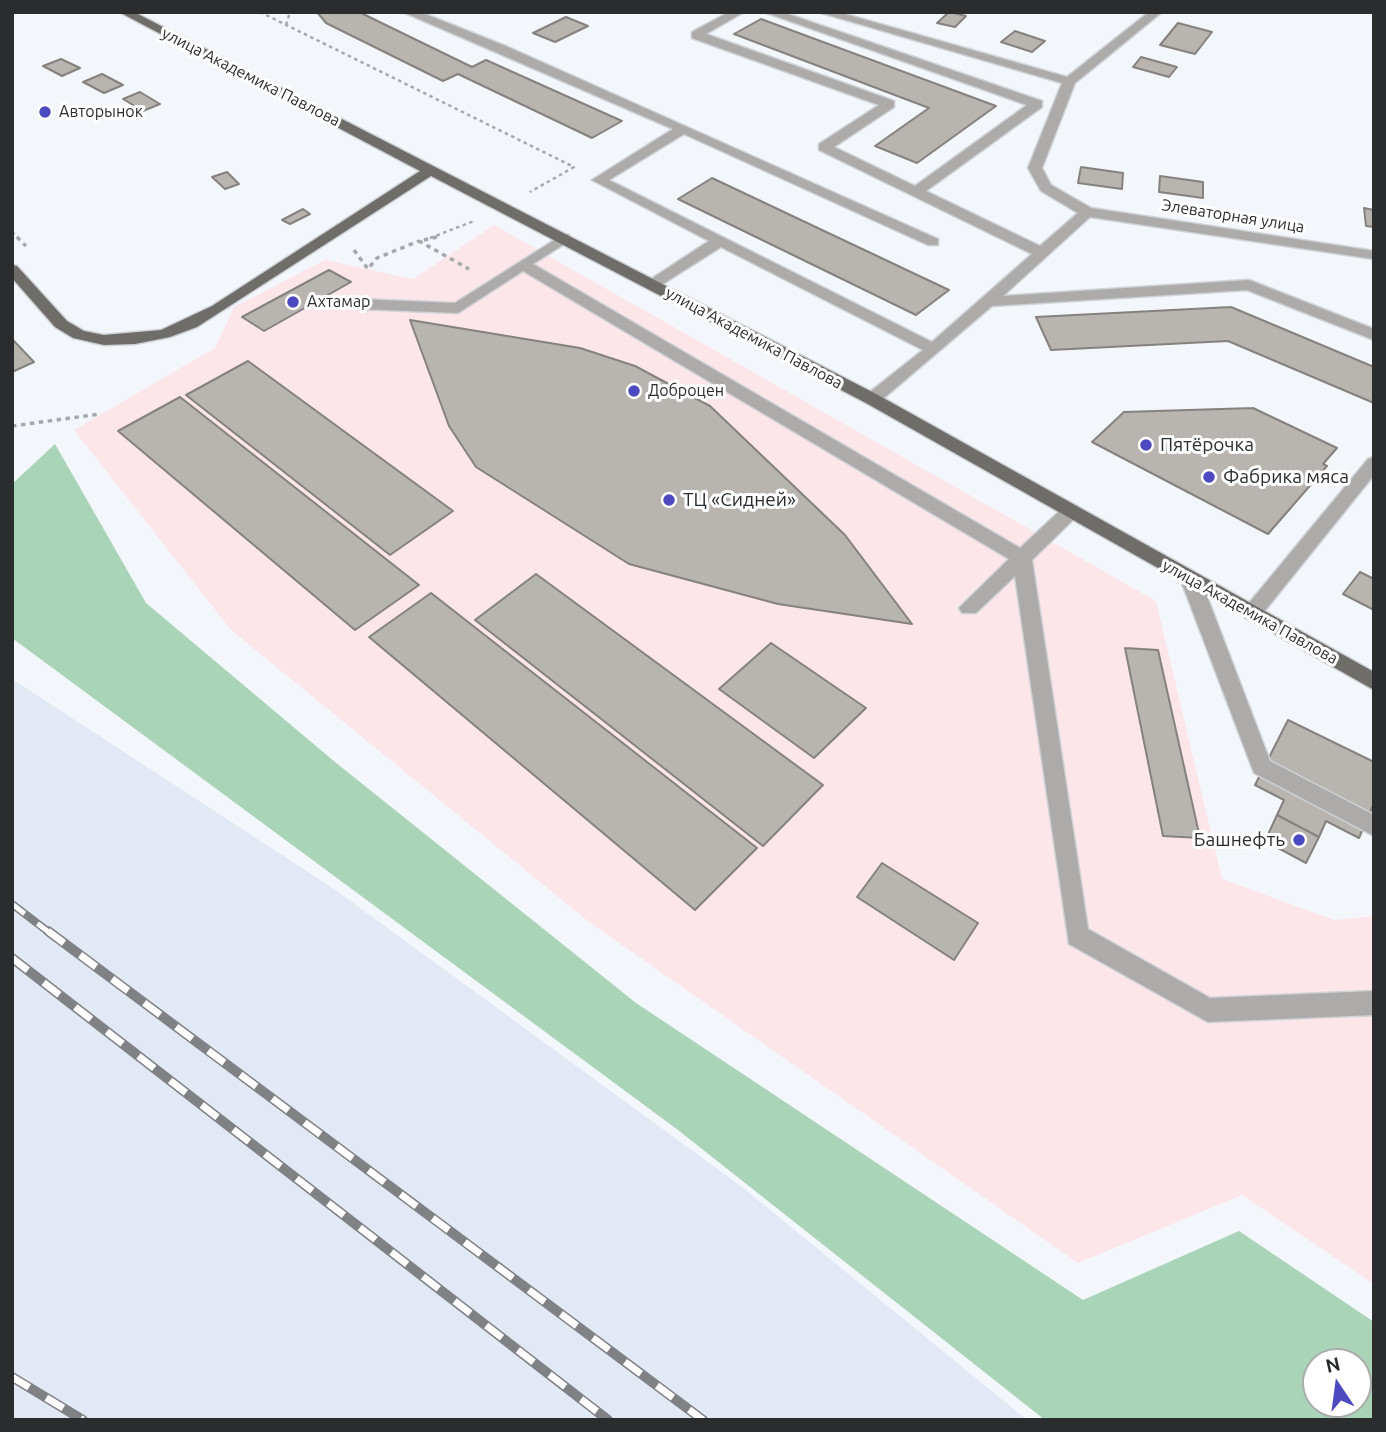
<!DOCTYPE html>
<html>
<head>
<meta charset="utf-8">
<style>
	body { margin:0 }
	#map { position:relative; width:1386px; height:1432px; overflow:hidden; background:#f3f6fb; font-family:Ubuntu,sans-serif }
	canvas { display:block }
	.frame { position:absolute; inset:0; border:14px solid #2b2c2e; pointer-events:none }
	.north { position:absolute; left:1302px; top:1348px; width:70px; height:70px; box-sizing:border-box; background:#fff; border:2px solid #aaabab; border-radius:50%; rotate:347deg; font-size:19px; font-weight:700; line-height:28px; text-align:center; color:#2b2c2e }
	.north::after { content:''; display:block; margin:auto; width:24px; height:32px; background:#4d4ac1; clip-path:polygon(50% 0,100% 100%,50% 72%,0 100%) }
</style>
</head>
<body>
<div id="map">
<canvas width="1386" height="1432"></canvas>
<div class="frame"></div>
<div class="north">N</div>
</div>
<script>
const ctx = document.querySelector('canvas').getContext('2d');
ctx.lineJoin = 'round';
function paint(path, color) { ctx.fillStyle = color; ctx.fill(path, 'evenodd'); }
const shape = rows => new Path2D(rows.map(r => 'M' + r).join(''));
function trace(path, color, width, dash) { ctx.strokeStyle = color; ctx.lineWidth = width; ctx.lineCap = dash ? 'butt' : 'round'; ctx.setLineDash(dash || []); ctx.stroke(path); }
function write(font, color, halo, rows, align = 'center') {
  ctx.font = font + ' Ubuntu,sans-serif'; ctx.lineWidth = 6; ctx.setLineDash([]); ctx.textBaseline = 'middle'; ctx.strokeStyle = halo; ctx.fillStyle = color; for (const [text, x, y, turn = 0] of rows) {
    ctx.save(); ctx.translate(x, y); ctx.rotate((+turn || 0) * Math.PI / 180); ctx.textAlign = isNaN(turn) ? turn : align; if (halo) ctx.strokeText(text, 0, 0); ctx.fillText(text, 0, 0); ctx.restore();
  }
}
paint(shape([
	[494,225,1156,601,1222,879,1334,920,1374,916,1374,1284,1242,1195,1078,1263,589,922,231,630,74,430,215,348,234,307,325,260,413,279]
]), '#fce6e9');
paint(shape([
	[12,679,334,889,742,1187,1027,1420,12,1420]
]), '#e2e9f4');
paint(shape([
	[55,444,146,603,335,762,636,1003,1083,1300,1239,1231,1374,1322,1374,1420,1045,1420,678,1130,12,638,12,484],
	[1316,1362,1358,1362,1358,1404,1316,1404]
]), '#aad4b8');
const building = shape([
	[317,12,359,12,472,67,486,60,622,121,592,138,458,74,443,81,326,23,317,12],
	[949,12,966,16,955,27,937,23,949,12],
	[566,17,588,26,555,42,533,33,566,17],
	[761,19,996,106,917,163,875,146,929,108,734,34,761,19],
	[1178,23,1212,32,1195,54,1160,45,1178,23],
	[1015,31,1045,41,1032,52,1001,42,1015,31],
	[1141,57,1177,67,1169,77,1133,67,1141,57],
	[61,59,80,68,62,76,43,66,61,59],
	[102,74,123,85,104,93,83,82,102,74],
	[140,92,160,104,143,111,123,99,140,92],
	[1081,167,1123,173,1122,189,1078,183,1081,167],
	[227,172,239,184,225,189,212,177,227,172],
	[1160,176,1203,182,1203,198,1159,192,1160,176],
	[712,178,949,290,916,315,678,199,712,178],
	[1364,208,1374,210,1374,227,1366,226,1364,208],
	[303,209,310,214,290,224,282,220,303,209],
	[329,270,351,282,264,331,242,317,329,270],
	[1231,307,1374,367,1374,403,1228,341,1051,350,1036,317,1231,307],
	[410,320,580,348,635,366,710,406,845,535,912,624,778,604,629,564,476,467,449,426,410,320],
	[12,339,34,362,12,372,12,339],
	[248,361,453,511,390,555,186,395,248,361],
	[180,397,419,585,355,630,118,431,180,397],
	[1253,408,1337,448,1323,464,1327,466,1268,534,1092,442,1124,412,1253,408],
	[1360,572,1374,579,1374,610,1343,594,1360,572],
	[536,574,823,785,763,846,475,620,536,574],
	[431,593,757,848,695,910,369,637,431,593],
	[771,643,866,708,814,758,719,689,771,643],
	[1125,648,1158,650,1200,838,1163,836,1125,648],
	[1288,720,1374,762,1374,803,1359,838,1326,821,1319,837,1277,815,1284,800,1255,785,1288,720],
	[1277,815,1319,837,1306,863,1265,841,1277,815],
	[882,863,978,923,954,960,857,897,882,863]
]);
paint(building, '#b8b5b1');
trace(building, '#85827e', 2);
const minor = shape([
	[403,12,420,12,508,47,938,239,938,245,928,245,684,134,609,180,932,342,1032,254,819,150,819,144,879,105,692,38,692,32,729,12,744,12,706,34,894,101,894,107,834,147,915,186,1027,105,764,12,782,12,1042,101,1042,107,926,191,1040,246,1078,213,1041,191,1028,168,1062,83,818,12,838,12,1067,77,1149,12,1162,12,1075,83,1042,168,1051,185,1091,208,1374,251,1374,259,1090,217,1003,296,1249,280,1374,329,1374,340,1247,290,992,306,878,403,866,403,866,395,923,350,721,247,658,287,648,287,648,281,709,241,592,180,673,129,403,12],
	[564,234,569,235,569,241,533,264,1020,548,1065,506,1077,506,1080,511,1077,516,1032,560,1088,929,1210,998,1374,991,1374,1015,1208,1022,1069,944,1015,576,976,613,962,613,959,608,1009,559,523,271,458,313,358,309,350,304,358,299,455,303,564,234],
	[1374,457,1374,475,1259,618,1245,618,1242,613,1245,608,1368,459,1374,457],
	[1190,571,1200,578,1270,761,1374,815,1374,836,1254,773,1180,578,1190,571]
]);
const major = shape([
	[119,12,134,12,878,395,1374,672,1374,690,866,403,431,176,197,327,170,337,135,344,104,345,73,338,55,327,12,278,12,265,17,266,67,321,84,331,104,335,161,330,212,306,420,171,119,12]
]);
trace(minor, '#cfd2d6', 3);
trace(major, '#cfd2d6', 3);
trace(shape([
	[260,12,574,167,530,192],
	[286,25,290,12],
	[12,232,18,238],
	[430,238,474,221]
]), '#a6a9ac', 2.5, [3.5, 3.5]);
trace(shape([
	[17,237,26,246],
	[437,237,419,241,469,269],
	[354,250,368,269,377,258,419,241],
	[12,426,100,414]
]), '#a6a9ac', 3.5, [4.5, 4.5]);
paint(minor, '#acaba9');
paint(major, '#6f6d69');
const railFar1 = shape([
	[12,904,50,933]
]);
const rail = shape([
	[48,931,703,1420],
	[12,958,608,1420],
	[12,1377,83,1420]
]);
trace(railFar1, '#7f8184', 8);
trace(rail, '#7f8184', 10);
trace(railFar1, '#fff', 5, [16]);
trace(rail, '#fff', 7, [20]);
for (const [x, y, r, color] of [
	[45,112,7,"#4d4ac1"],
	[293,302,7,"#4d4ac1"],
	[634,391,7,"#4d4ac1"],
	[1146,445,7,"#4d4ac1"],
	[1209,477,7,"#4d4ac1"],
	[669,500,7,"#4d4ac1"],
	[1299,840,7,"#4d4ac1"]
]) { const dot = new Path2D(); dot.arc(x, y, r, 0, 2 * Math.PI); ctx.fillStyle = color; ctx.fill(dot); trace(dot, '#fff', 2.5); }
write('16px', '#2b2c2e', '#fff', [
	["улица Академика Павлова",251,77,27],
	["Элеваторная улица",1233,216,9],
	["улица Академика Павлова",754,338,28],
	["улица Академика Павлова",1250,612,29]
]);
write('16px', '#2b2c2e', '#fff', [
	["Авторынок",59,112],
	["Ахтамар",307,302],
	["Доброцен",648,391]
], 'left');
write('19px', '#2b2c2e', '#fff', [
	["Пятёрочка",1160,445],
	["Фабрика мяса",1223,477],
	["ТЦ «Сидней»",683,500],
	["Башнефть",1285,840,"right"]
], 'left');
</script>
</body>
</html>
